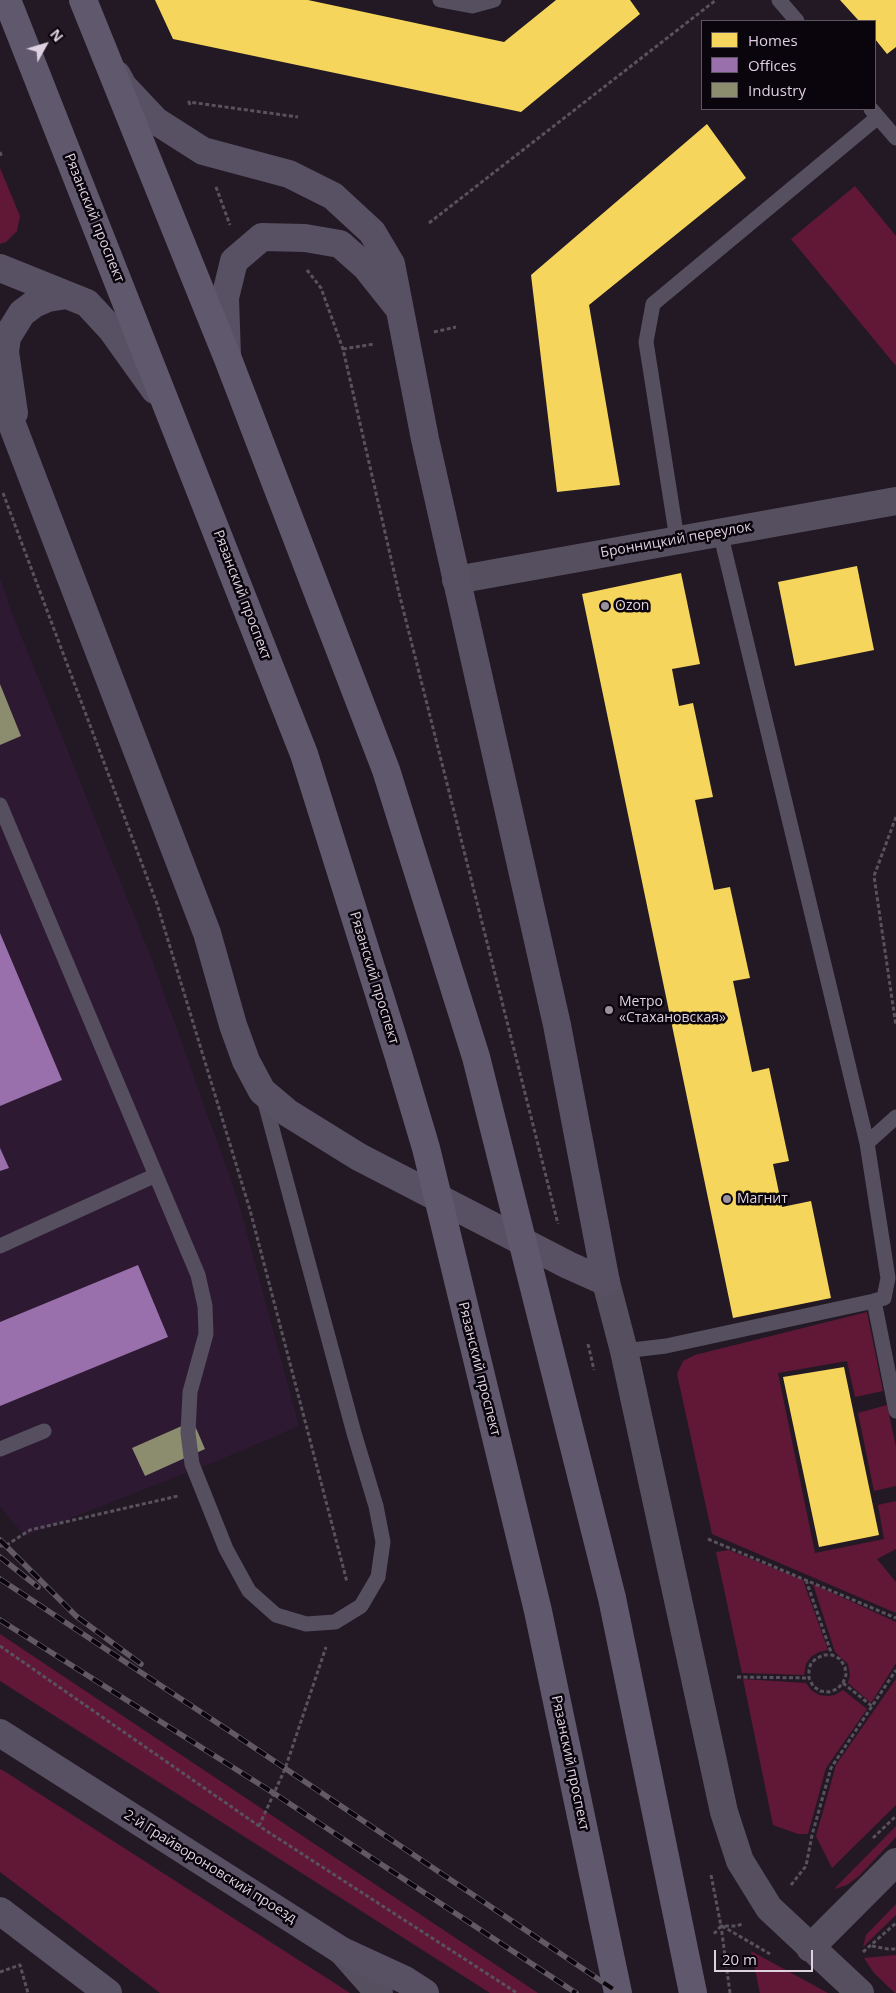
<!DOCTYPE html>
<html>
<head>
<meta charset="utf-8">
<style>
	body { margin:0 }
	#map { position:relative; width:896px; height:1993px; overflow:hidden; background:#221924; font-family:"Open Sans",sans-serif }
	canvas { display:block }
	.legend { position:absolute; left:701px; top:20px; width:175px; height:90px; box-sizing:border-box; background:#0a040c; border:1px solid #5f5661; margin:0; padding:6px 9px; list-style:none; font-size:15px; color:#ded2e0 }
	.legend li { display:flex; align-items:center; gap:10px; height:25px }
	.legend b { width:25px; border:1px solid #5f5661 }
	.north { position:absolute; left:20px; top:20px; width:50px; height:50px; -webkit-text-stroke:4px #0a040c; paint-order:stroke; rotate:51deg; font-size:14px; font-weight:700; line-height:20px; text-align:center; color:#ded2e0 }
	.north::after { content:''; display:block; margin:auto; width:18px; height:22px; background:#ded2e0; clip-path:polygon(50% 0,100% 100%,50% 72%,0 100%) }
	.scale { position:absolute; left:714px; top:1950px; width:99px; height:22px; box-sizing:border-box; border:2px solid #ded2e0; border-top:0; padding-left:6px; font-size:15px; line-height:18px; white-space:nowrap; color:#ded2e0; -webkit-text-stroke:4px #0a040c; paint-order:stroke }
</style>
</head>
<body>
<div id="map">
<canvas width="896" height="1993"></canvas>
<ul class="legend">
<li><b style="height:14px;background:#f6d55c"></b>Homes</li>
<li><b style="height:14px;background:#9970ab"></b>Offices</li>
<li><b style="height:14px;background:#8c8c6e"></b>Industry</li>
</ul>
<div class="north">N</div>
<div class="scale">20 m</div>
</div>
<script>
const ctx = document.querySelector('canvas').getContext('2d');
ctx.lineJoin = 'round';
function paint(path, color) { ctx.fillStyle = color; ctx.fill(path, 'evenodd'); }
const shape = rows => new Path2D(rows.map(r => 'M' + r).join(''));
function trace(path, color, width, dash) { ctx.strokeStyle = color; ctx.lineWidth = width; ctx.lineCap = dash ? 'butt' : 'round'; ctx.setLineDash(dash || []); ctx.stroke(path); }
function write(font, color, halo, rows, align = 'center') {
  ctx.font = font + ' "Open Sans",sans-serif'; ctx.lineWidth = 5; ctx.setLineDash([]); ctx.textBaseline = 'middle'; ctx.strokeStyle = halo; ctx.fillStyle = color; for (const [text, x, y, turn = 0] of rows) {
    ctx.save(); ctx.translate(x, y); ctx.rotate((+turn || 0) * Math.PI / 180); ctx.textAlign = isNaN(turn) ? turn : align; if (halo) ctx.strokeText(text, 0, 0); ctx.fillText(text, 0, 0); ctx.restore();
  }
}
paint(shape([
	[0,577,12,613,153,962,238,1200,299,1426,222,1459,25,1536,0,1507]
]), '#2d1932');
paint(shape([
	[0,168,20,216,17,231,6,242,0,244],
	[855,186,896,236,896,366,791,239],
	[867,1312,883,1391,855,1397,847,1361,778,1373,815,1553,884,1539,878,1505,896,1501,896,1549,877,1559,896,1582,896,1613,712,1534,677,1374,683,1361,695,1355],
	[887,1405,896,1447,896,1486,874,1491,858,1413],
	[729,1550,803,1580,828,1650,819,1652,811,1657,806,1664,804,1675,742,1673,716,1552],
	[813,1584,896,1622,896,1663,871,1703,848,1683,850,1675,848,1664,835,1652],
	[0,1634,538,1993,490,1993,0,1681],
	[743,1679,806,1683,811,1690,819,1695,828,1696,835,1695,843,1690,867,1709,826,1768,808,1834,798,1834,773,1825],
	[896,1679,896,1805,832,1868,816,1836,836,1765],
	[0,1769,4,1771,350,1993,160,1993,0,1872],
	[896,1826,896,1837,859,1876,847,1885,834,1889],
	[896,1904,896,1915,863,1947,866,1935],
	[751,1951,828,1993,760,1993],
	[896,1955,896,1993,895,1993,874,1973,864,1958]
]), '#611836');
paint(shape([
	[155,0,308,0,504,42,556,0,630,0,640,14,521,112,173,39],
	[840,0,896,0,896,47,887,54,875,39,875,21,859,21],
	[707,124,746,178,589,305,620,485,557,492,531,275],
	[857,566,874,650,795,666,778,582],
	[681,573,700,664,672,669,679,706,693,703,713,797,695,800,714,890,730,887,750,978,733,981,752,1072,769,1068,789,1161,773,1164,782,1207,811,1201,831,1298,733,1318,582,594],
	[844,1367,879,1535,819,1547,783,1377]
]), '#f6d55c');
paint(shape([
	[0,933,62,1080,0,1106],
	[0,1148,9,1168,0,1171],
	[138,1265,168,1337,0,1406,0,1322]
]), '#9970ab');
paint(shape([
	[0,684,21,736,0,745],
	[193,1421,205,1449,145,1476,132,1448]
]), '#8c8c6e');
trace(shape([
	[190,105,189,102,298,117],
	[0,152,2,158],
	[216,187,230,225],
	[429,223,716,0],
	[307,270,321,288,343,349,398,589,558,1224],
	[434,332,456,327],
	[343,349,374,344],
	[3,493,157,904,250,1210,347,1582],
	[896,817,874,876,896,1026],
	[588,1344,594,1370],
	[708,1539,896,1618],
	[0,1546,5,1546,30,1530,178,1496],
	[806,1580,832,1655,840,1659,845,1667,846,1675,843,1683,837,1689,829,1692,820,1691,813,1686,809,1678,809,1670,811,1663,817,1658,824,1655,832,1655],
	[0,1646,259,1826,517,1993],
	[737,1677,809,1678],
	[843,1683,873,1707],
	[259,1826,285,1769,326,1647],
	[873,1838,896,1816],
	[711,1875,721,1926,713,1935],
	[791,1885,806,1866,812,1835,831,1768,896,1670],
	[722,1926,770,1954],
	[872,1946,888,1949,896,1949],
	[863,1952,896,1923],
	[0,1972,20,1965,28,1993],
	[730,1993,721,1926,737,1926,742,1924]
]), '#58515e', 3, [4, 2.5]);
trace(shape([
	[440,0,472,6,494,0],
	[779,0,797,21],
	[871,109,896,138],
	[677,539,646,342,653,304,878,117],
	[0,805,198,1275,205,1306,206,1334,190,1392,188,1433,192,1464,226,1549,249,1591,276,1615,306,1624,335,1622,361,1606,378,1577,383,1542,376,1506,354,1433,263,1095],
	[867,1143,896,1117],
	[0,1246,156,1175],
	[874,1301,896,1411],
	[624,1351,666,1346,874,1301,884,1298,888,1278,867,1143,720,532],
	[0,1449,44,1431]
]), '#554f5f', 15);
trace(shape([
	[456,580,896,501],
	[606,1282,624,1351,724,1812,740,1861,769,1908,860,1993],
	[810,1948,896,1862],
	[342,1951,379,1993]
]), '#554f5f', 28);
trace(shape([
	[117,75,123,86,156,121,203,151,289,174,333,196,372,232,391,264,425,439,557,1025,606,1282],
	[0,268,67,295],
	[227,355,225,298,234,261,262,237,305,238,340,244,366,267,397,306],
	[0,393,207,933,233,1025,246,1061,262,1091,288,1113,359,1157,568,1265,606,1282],
	[14,413,5,352,7,337,22,313,34,304,48,298,67,295,87,303,112,330,155,390],
	[0,1733,342,1951,405,1980,425,1993],
	[0,1911,108,1993]
]), '#585063', 28);
trace(shape([
	[7,0,304,754,398,1054,426,1148,538,1611,618,1993],
	[83,0,228,359,386,770,476,1057,612,1598,693,1993]
]), '#60586c', 28);
const rail = shape([
	[0,1540,76,1616,141,1664],
	[0,1557,38,1587],
	[0,1579,237,1736,619,1993],
	[0,1620,275,1794,576,1993]
]);
trace(rail, '#615a66', 5.5);
trace(rail, '#0a040c', 4, [11]);
for (const [x, y, r, color] of [
	[605,606,5,"#9c919e"],
	[609,1010,5,"#9c919e"],
	[727,1199,5,"#9c919e"]
]) { const dot = new Path2D(); dot.arc(x, y, r, 0, 2 * Math.PI); ctx.fillStyle = color; ctx.fill(dot); trace(dot, '#0a040c', 2); }
write('14px', '#ded2e0', '#0a040c', [
	["Рязанский проспект",94,218,68],
	["Бронницкий переулок",676,540,-10],
	["Рязанский проспект",242,595,69],
	["Рязанский проспект",374,978,73],
	["Рязанский проспект",479,1369,76],
	["Рязанский проспект",570,1763,78],
	["2-й Грайвороновский проезд",210,1867,32]
]);
write('14px', '#ded2e0', '#0a040c', [
	["Ozon",615,606],
	["Метро",619,1002],
	["«Стахановская»",619,1018],
	["Магнит",737,1199]
], 'left');
</script>
</body>
</html>
